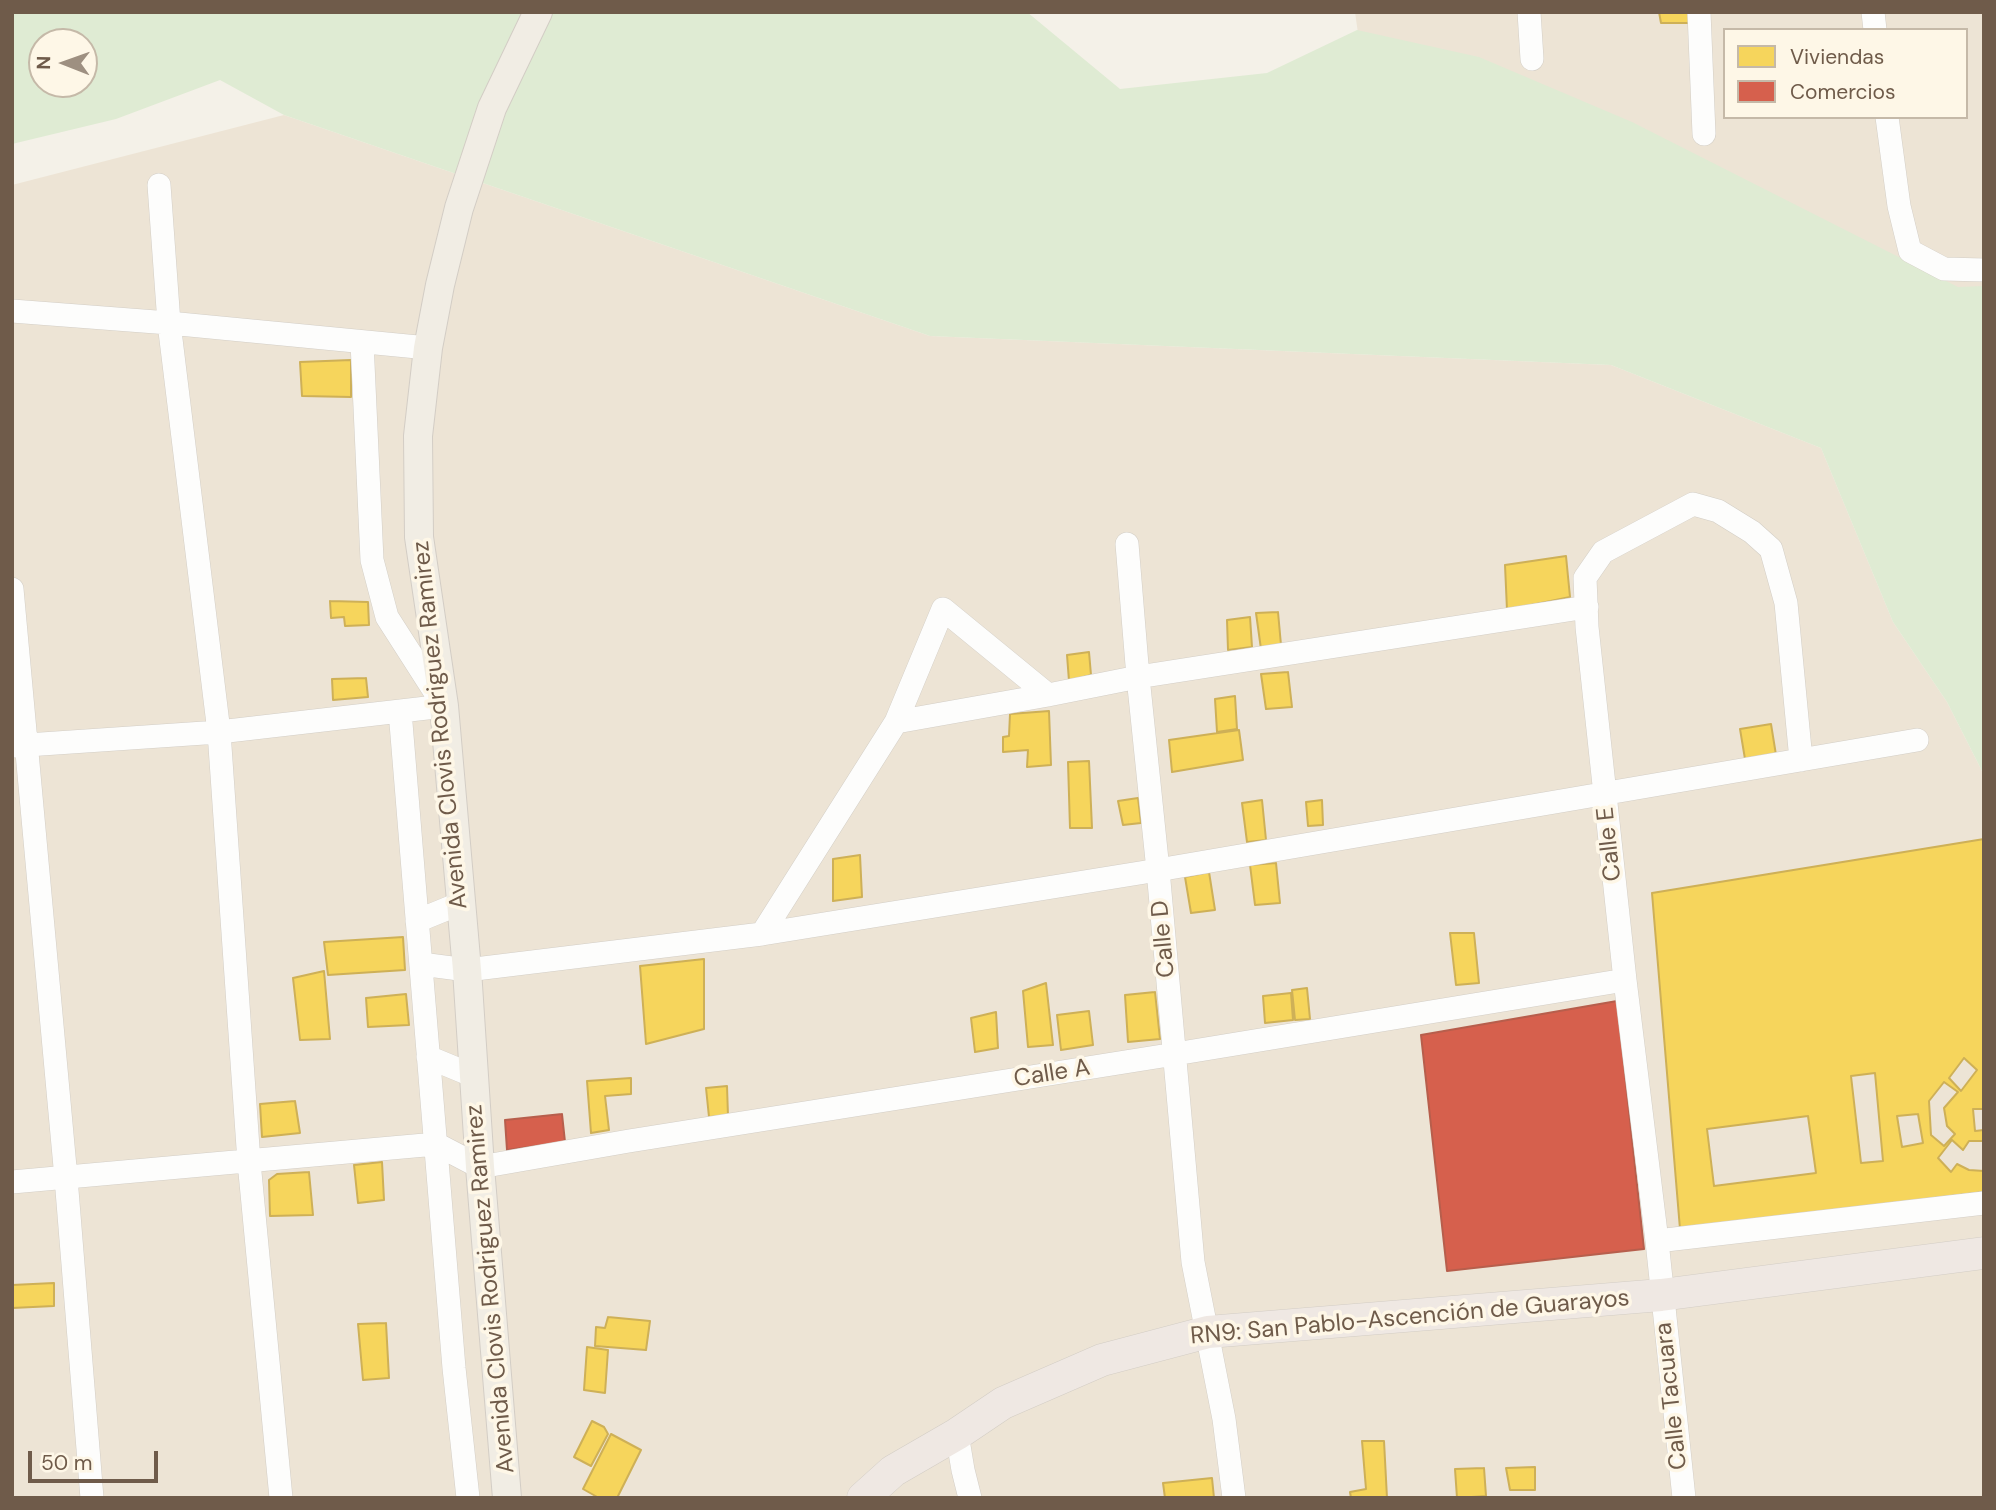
<!DOCTYPE html>
<html>
<head>
<meta charset="utf-8">
<style>
	body { margin:0 }
	#map { position:relative; width:1996px; height:1510px; overflow:hidden; background:#f4f1e8; font-family:"DM Sans",sans-serif }
	canvas { display:block }
	.frame { position:absolute; inset:0; border:14px solid #6f5b4a; pointer-events:none }
	.legend { position:absolute; left:1723px; top:28px; width:245px; height:91px; box-sizing:border-box; background:#fef7e7; border:2px solid #c5b9a8; margin:0; padding:9px 12px; list-style:none; font-size:21px; color:#6f5b4a }
	.legend li { display:flex; align-items:center; gap:14px; height:35px }
	.legend b { width:35px; border:2px solid #c5b9a8 }
	.north { position:absolute; left:28px; top:28px; width:70px; height:70px; box-sizing:border-box; background:#fef7e7; border:2px solid #c5b9a8; border-radius:50%; rotate:271deg; font-size:19px; font-weight:700; line-height:28px; text-align:center; color:#6f5b4a }
	.north::after { content:''; display:block; margin:auto; width:24px; height:32px; background:#9e9081; clip-path:polygon(50% 0,100% 100%,50% 72%,0 100%) }
	.scale { position:absolute; left:28px; top:1451px; width:130px; height:32px; box-sizing:border-box; border:4px solid #6f5b4a; border-top:0; padding-left:9px; font-size:21px; line-height:24px; white-space:nowrap; color:#6f5b4a; -webkit-text-stroke:5px #fef7e7; paint-order:stroke }
</style>
</head>
<body>
<div id="map">
<canvas width="1996" height="1510"></canvas>
<div class="frame"></div>
<ul class="legend">
<li><b style="height:19px;background:#f6d55c"></b>Viviendas</li>
<li><b style="height:19px;background:#d6604d"></b>Comercios</li>
</ul>
<div class="north">N</div>
<div class="scale">50 m</div>
</div>
<script>
const ctx = document.querySelector('canvas').getContext('2d');
ctx.lineJoin = 'round';
function paint(path, color) { ctx.fillStyle = color; ctx.fill(path, 'evenodd'); }
const shape = rows => new Path2D(rows.map(r => 'M' + r).join(''));
function trace(path, color, width, dash) { ctx.strokeStyle = color; ctx.lineWidth = width; ctx.lineCap = dash ? 'butt' : 'round'; ctx.setLineDash(dash || []); ctx.stroke(path); }
function write(font, color, halo, rows, align = 'center') {
  ctx.font = font + ' "DM Sans",sans-serif'; ctx.lineWidth = 7; ctx.setLineDash([]); ctx.textBaseline = 'middle'; ctx.strokeStyle = halo; ctx.fillStyle = color; for (const [text, x, y, turn = 0] of rows) {
    ctx.save(); ctx.translate(x, y); ctx.rotate((+turn || 0) * Math.PI / 180); ctx.textAlign = isNaN(turn) ? turn : align; if (halo) ctx.strokeText(text, 0, 0); ctx.fillText(text, 0, 0); ctx.restore();
  }
}
paint(shape([
	[1355,12,1984,12,1984,319,1369,111],
	[1725,30,1966,30,1966,117,1725,117],
	[284,115,930,336,1611,365,1821,448,1893,622,1947,702,1984,775,1984,1498,12,1498,12,185]
]), '#ede4d5');
paint(shape([
	[12,12,1027,12,1120,89,1267,73,1357,30,1479,57,1632,122,1958,287,1984,286,1984,775,1947,702,1893,622,1821,448,1611,365,930,336,284,115,220,80,116,119,12,144],
	[42,42,84,42,84,84,42,84]
]), '#dfebd3');
const homes = shape([
	[1659,12,1694,12,1695,23,1661,23,1659,12],
	[351,360,351,397,302,396,300,362,351,360],
	[1566,556,1570,597,1507,610,1505,565,1566,556],
	[330,601,368,602,369,625,345,626,344,617,331,618,330,601],
	[1278,612,1281,645,1261,649,1256,613,1278,612],
	[1250,617,1252,647,1228,650,1227,620,1250,617],
	[1089,652,1091,675,1069,681,1067,655,1089,652],
	[1288,672,1292,707,1266,709,1261,674,1288,672],
	[366,678,368,697,333,700,332,679,366,678],
	[1235,696,1237,729,1217,732,1215,699,1235,696],
	[1049,711,1051,765,1027,767,1028,750,1003,752,1003,737,1009,736,1010,714,1049,711],
	[1771,724,1776,755,1745,759,1740,729,1771,724],
	[1239,730,1243,760,1172,772,1169,740,1239,730],
	[1089,761,1092,828,1070,828,1068,762,1089,761],
	[1138,798,1141,823,1123,825,1118,801,1138,798],
	[1262,800,1266,840,1247,842,1242,803,1262,800],
	[1322,800,1323,825,1308,826,1306,802,1322,800],
	[1984,839,1984,1192,1680,1229,1652,893,1984,839],
	[860,855,862,897,833,901,833,859,860,855],
	[1276,863,1280,903,1255,905,1250,865,1276,863],
	[1209,872,1215,910,1191,913,1185,877,1209,872],
	[1450,933,1474,933,1479,983,1456,985,1450,933],
	[403,937,405,970,328,975,324,942,403,937],
	[704,959,704,1029,646,1044,640,966,704,959],
	[324,971,330,1039,300,1040,293,978,324,971],
	[1046,983,1053,1045,1028,1047,1023,991,1046,983],
	[1307,988,1310,1019,1295,1020,1292,990,1307,988],
	[1155,992,1160,1039,1128,1042,1125,995,1155,992],
	[1291,993,1293,1020,1265,1023,1263,996,1291,993],
	[406,994,409,1025,368,1027,366,998,406,994],
	[1089,1011,1093,1045,1061,1050,1057,1015,1089,1011],
	[996,1012,998,1048,975,1052,971,1018,996,1012],
	[1964,1058,1977,1070,1961,1091,1949,1078,1964,1058],
	[1875,1073,1883,1161,1861,1163,1851,1076,1875,1073],
	[631,1078,631,1094,605,1096,609,1130,591,1133,587,1081,631,1078],
	[1944,1082,1958,1092,1944,1108,1947,1126,1955,1134,1944,1146,1931,1135,1929,1101,1944,1082],
	[727,1086,728,1116,709,1117,706,1088,727,1086],
	[295,1101,300,1133,262,1137,260,1104,295,1101],
	[1973,1109,1984,1109,1984,1130,1975,1131,1973,1109],
	[1918,1114,1923,1143,1902,1147,1897,1116,1918,1114],
	[1808,1116,1816,1173,1714,1186,1707,1129,1808,1116],
	[1952,1140,1963,1150,1969,1141,1984,1141,1984,1171,1969,1170,1957,1164,1951,1172,1938,1158,1952,1140],
	[382,1162,384,1200,358,1203,354,1165,382,1162],
	[309,1172,313,1215,270,1216,269,1180,277,1174,309,1172],
	[54,1283,54,1306,12,1308,12,1285,54,1283],
	[608,1317,650,1321,646,1350,595,1346,596,1327,605,1328,608,1317],
	[386,1323,389,1378,363,1380,358,1324,386,1323],
	[587,1347,608,1350,605,1393,584,1390,587,1347],
	[592,1421,604,1427,608,1434,591,1466,574,1457,592,1421],
	[611,1434,641,1450,617,1498,599,1498,583,1489,611,1434],
	[1362,1441,1384,1441,1387,1498,1351,1498,1350,1492,1366,1489,1362,1441],
	[1535,1467,1535,1490,1510,1490,1506,1468,1535,1467],
	[1484,1468,1486,1496,1457,1498,1455,1469,1484,1468],
	[1212,1478,1214,1498,1165,1498,1163,1483,1212,1478]
]);
paint(homes, '#f6d55c');
trace(homes, '#ceb057', 2);
const shops = shape([
	[1617,1001,1644,1249,1447,1271,1421,1035,1617,1001],
	[562,1114,565,1142,507,1150,505,1120,562,1114]
]);
paint(shops, '#d6604d');
trace(shops, '#b75e4c', 2);
const minor = shape([
	[1529,12,1532,59],
	[1699,12,1704,134],
	[1873,12,1875,30],
	[1887,117,1899,206,1910,251,1944,269,1984,270],
	[159,185,169,323,219,732,249,1162,281,1498],
	[12,311,169,323,428,348],
	[1127,544,1138,677,1158,870,1193,1262,1224,1419,1234,1498],
	[12,589,66,1178,92,1498],
	[400,711,454,1368,468,1498],
	[896,722,1048,695,1138,677,1587,607],
	[12,746,219,732,444,706,387,617,372,560,362,342],
	[417,921,461,903],
	[762,934,896,722,943,609,1048,695],
	[421,964,467,970,762,934,1158,870,1917,740],
	[428,1057,474,1076],
	[12,1182,436,1144,480,1167,629,1141,1175,1054,1625,980],
	[1657,1241,1984,1203],
	[957,1434,963,1470,970,1498],
	[1684,1498,1657,1241,1625,980,1587,627,1585,578,1603,552,1693,504,1718,511,1752,532,1771,549,1786,603,1801,760]
]);
const major = shape([
	[507,1498,480,1167,467,970,444,706,419,537,418,436,428,348,440,285,459,208,492,108,538,12]
]);
const highway = shape([
	[863,1498,893,1471,957,1434,1003,1403,1102,1360,1208,1332,1661,1295,1984,1253]
]);
trace(minor, '#d3cec6', 24);
trace(major, '#d3cdc5', 30);
trace(highway, '#d3cdc5', 33);
trace(minor, '#fdfdfc', 23);
trace(major, '#f1ede4', 28);
trace(highway, '#efe8e3', 32);
write('24px', '#6f5b4a', '#fef7e7', [
	["Avenida Clovis Rodriguez Ramirez",441,725,-96],
	["Calle E",1610,844,-96],
	["Calle D",1164,939,-95],
	["Calle A",1052,1074,-9],
	["Avenida Clovis Rodriguez Ramirez",491,1289,-95],
	["RN9: San Pablo-Ascención de Guarayos",1410,1318,-5],
	["Calle Tacuara",1672,1396,-96]
]);
</script>
</body>
</html>
